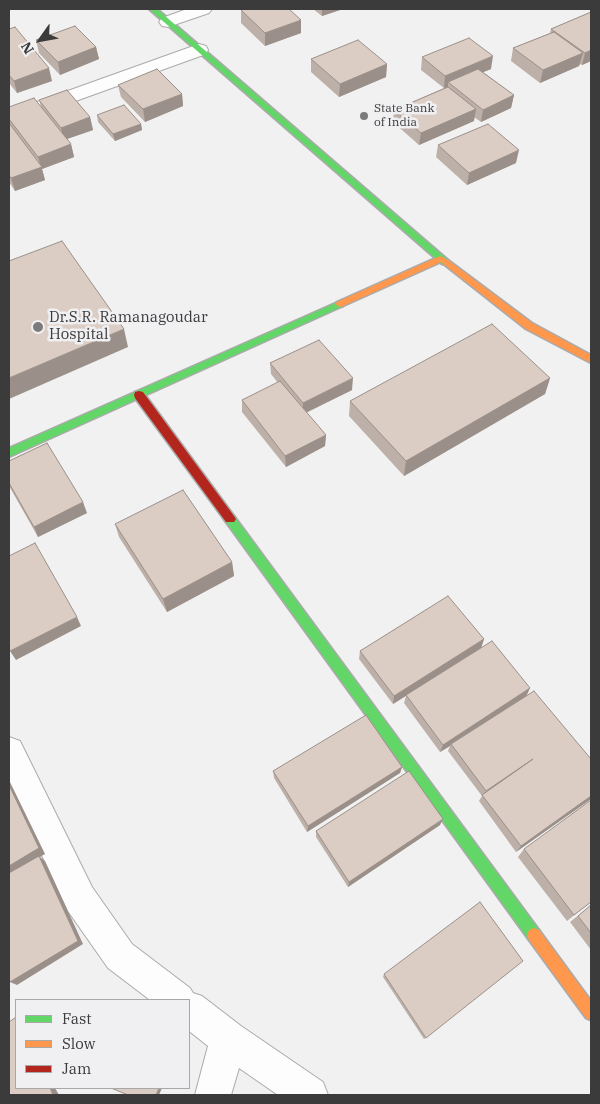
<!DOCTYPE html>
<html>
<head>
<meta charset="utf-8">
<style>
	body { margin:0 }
	#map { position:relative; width:600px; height:1104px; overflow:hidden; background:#f1f1f1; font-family:"IBM Plex Serif",serif }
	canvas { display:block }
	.frame { position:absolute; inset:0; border:10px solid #3b3b3c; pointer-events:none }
	.legend { position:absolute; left:15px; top:999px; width:175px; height:90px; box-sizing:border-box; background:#f0f0f2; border:1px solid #a8a8a9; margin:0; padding:6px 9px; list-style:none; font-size:15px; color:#3b3b3c }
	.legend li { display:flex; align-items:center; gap:10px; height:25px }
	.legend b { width:25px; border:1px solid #a8a8a9 }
	.north { position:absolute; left:15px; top:15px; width:50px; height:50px; -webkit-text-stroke:4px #f0f0f2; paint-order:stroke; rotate:238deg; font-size:14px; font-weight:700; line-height:20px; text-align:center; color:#3b3b3c }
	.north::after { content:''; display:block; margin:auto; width:18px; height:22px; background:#3b3b3c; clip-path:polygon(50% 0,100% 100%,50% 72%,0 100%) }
</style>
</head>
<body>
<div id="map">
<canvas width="600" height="1104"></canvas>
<div class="frame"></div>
<ul class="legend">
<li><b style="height:6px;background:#63d668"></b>Fast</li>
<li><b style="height:6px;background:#ff974d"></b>Slow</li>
<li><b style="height:6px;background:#b3261e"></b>Jam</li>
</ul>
<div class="north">N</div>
</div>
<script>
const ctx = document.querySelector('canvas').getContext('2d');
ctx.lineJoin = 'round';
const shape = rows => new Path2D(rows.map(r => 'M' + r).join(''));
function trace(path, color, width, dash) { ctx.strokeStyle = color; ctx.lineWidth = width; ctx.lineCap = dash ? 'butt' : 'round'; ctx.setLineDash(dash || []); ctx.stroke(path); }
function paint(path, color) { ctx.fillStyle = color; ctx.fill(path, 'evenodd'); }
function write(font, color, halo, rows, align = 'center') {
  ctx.font = font + ' "IBM Plex Serif",serif'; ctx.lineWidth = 5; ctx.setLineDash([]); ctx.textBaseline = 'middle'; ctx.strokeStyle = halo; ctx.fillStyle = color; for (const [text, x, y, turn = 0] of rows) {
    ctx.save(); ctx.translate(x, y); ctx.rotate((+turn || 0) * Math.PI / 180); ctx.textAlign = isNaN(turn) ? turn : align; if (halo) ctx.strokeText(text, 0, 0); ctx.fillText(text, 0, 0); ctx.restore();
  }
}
const street = shape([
	[187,9,212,9,209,13,168,27,162,26,159,22,162,18,187,9],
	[199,44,206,46,208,50,206,54,9,125,9,112,199,44],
	[9,737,20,741,92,887,132,944,190,988,193,993,202,996,241,1026,323,1082,328,1095,278,1095,239,1068,231,1095,195,1095,208,1046,189,1031,189,1000,150,1000,108,968,68,911,9,785,9,737]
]);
const fast = shape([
	[149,9,157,9,448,260,448,264,442,264,149,9],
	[340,301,345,304,343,306,9,457,9,448,340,301],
	[230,514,234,516,539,930,541,935,539,940,534,942,529,940,226,522,224,519,226,516,230,514]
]);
const slow = shape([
	[440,256,448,260,532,323,591,355,591,363,526,329,441,262,343,306,340,307,335,304,337,302,440,256],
	[534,928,539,930,591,1001,591,1020,586,1018,529,940,527,935,529,930,534,928]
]);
const jam = shape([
	[139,391,143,392,234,516,236,519,234,522,226,522,135,398,134,395,135,392,139,391]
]);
trace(street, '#aaa', 2);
trace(fast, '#aaa', 3);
trace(slow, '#aaa', 3);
trace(jam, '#aaa', 3);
paint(street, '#fdfdfd');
paint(fast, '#63d668');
paint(slow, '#ff974d');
paint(jam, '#b3261e');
paint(shape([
	[313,9,343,9,322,16],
	[241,10,301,33,265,46,241,23],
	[591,12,591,61,582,65,580,64,579,66,540,83,511,61,513,48,550,33,551,29],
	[9,29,52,81,17,93,9,83],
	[36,40,96,47,99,59,60,75,39,53],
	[422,57,491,69,483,72,514,95,511,108,481,122,474,117,474,121,419,145,393,122,394,110,444,88,421,70],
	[311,59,387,64,386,77,339,97,311,72],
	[118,85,182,94,183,106,145,122,121,97],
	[39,100,90,117,93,130,67,139,71,144,74,157,42,169,45,180,15,191,9,182,9,107,41,107],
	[97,115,141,124,142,130,115,141,98,122],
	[438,145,516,163,467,185,436,157],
	[270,363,352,390,306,413,326,435,325,446,286,467,242,412,242,400,278,383,271,374],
	[550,378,545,394,404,476,349,416,350,401],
	[9,461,87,513,38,537,9,486],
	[115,524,232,562,234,576,167,612,119,537],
	[484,639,481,648,441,673,530,688,527,695,591,759,591,799,516,852,479,801,482,796,448,751,450,746,440,752,404,703,406,696,393,704,359,659,360,651],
	[402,767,400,773,307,832,274,778,273,771],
	[440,825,348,887,316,837,316,831],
	[524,849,591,902,567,921,518,857],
	[591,905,591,950,570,922],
	[384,974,426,1038,424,1039,383,977]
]), '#bdb0a9');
paint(shape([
	[322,9,343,9,322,16],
	[301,20,301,33,265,46,265,33],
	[96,47,99,59,60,75,58,62],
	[591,50,591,61,582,65,585,53],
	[583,53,579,66,540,83,543,70],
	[493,56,491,69,452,85,448,82,448,87,444,88,445,76],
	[387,64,386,77,339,97,340,84],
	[49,68,52,81,17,93,14,81],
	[182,94,183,106,145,122,143,109],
	[514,95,511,108,481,122,483,110],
	[476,109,474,121,419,145,421,133],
	[90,117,93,130,64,140,61,128],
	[141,124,142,130,115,141,113,134],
	[71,144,74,157,42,169,45,180,15,191,11,178,41,167,38,157],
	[519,150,516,163,467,185,469,173],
	[124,329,128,347,9,399,9,378],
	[353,378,352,390,303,414,303,403],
	[550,378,545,394,404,476,406,461],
	[326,435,325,446,286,467,285,456],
	[83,502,87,513,38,537,34,527],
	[232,562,234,576,167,612,163,599],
	[77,617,81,626,16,660,10,651],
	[484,639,481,648,393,704,394,696],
	[530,688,526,696,451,744,450,746,440,752,443,745],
	[402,767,400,773,307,832,308,826],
	[9,780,45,854,40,857,45,861,83,944,17,985,10,982,9,875],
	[591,796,591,799,516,852,521,846],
	[443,819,440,825,348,887,349,882],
	[50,1088,55,1088,59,1095,53,1095],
	[159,1088,162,1088,159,1095,156,1095]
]), '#9a9089');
const building = shape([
	[245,9,289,9,301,20,265,33,241,10,245,9],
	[591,12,591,50,585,53,551,29,591,12],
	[75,26,96,47,58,62,36,40,75,26],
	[15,27,49,68,14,81,9,75,9,29,15,27],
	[554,32,583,53,543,70,513,48,554,32],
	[469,38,493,56,445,76,422,57,469,38],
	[358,40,387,64,340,84,311,59,358,40],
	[157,69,182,94,143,109,118,85,157,69],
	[478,69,514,95,483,110,448,82,478,69],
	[448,87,476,109,421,133,394,110,448,87],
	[67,90,90,117,61,128,39,100,67,90],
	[34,98,71,144,38,157,9,119,9,107,34,98],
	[124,105,141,124,113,134,97,115,124,105],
	[9,123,42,167,11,178,9,175,9,123],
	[488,124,519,150,469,173,438,145,488,124],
	[62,241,124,329,9,378,9,261,62,241],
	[492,324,550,378,406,461,350,401,492,324],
	[319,340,353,378,303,403,270,363,319,340],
	[280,381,326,435,285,456,242,400,280,381],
	[47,443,83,502,34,527,9,483,9,461,47,443],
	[183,490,232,562,163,599,115,524,183,490],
	[35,543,77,617,10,651,9,648,9,556,35,543],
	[448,596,484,639,394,696,360,651,448,596],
	[492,641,530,688,443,745,406,695,492,641],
	[534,691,591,759,591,796,521,846,482,795,533,759,486,791,451,744,534,691],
	[366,715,402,767,308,826,273,771,366,715],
	[409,771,443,819,349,882,316,831,409,771],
	[9,785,39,848,9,866,9,785],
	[591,800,591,902,574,915,524,849,591,800],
	[39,856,78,941,10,982,9,978,9,873,39,856],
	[480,902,523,961,426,1038,384,974,480,902],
	[591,905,591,933,578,916,591,905],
	[16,1017,16,1088,50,1088,53,1095,9,1095,9,1022,16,1017],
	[111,1088,159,1088,156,1095,128,1095,111,1088]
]);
paint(building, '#dccdc4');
trace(building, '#9a9089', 1);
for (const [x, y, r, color] of [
	[364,116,5,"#7b7b7b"],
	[38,327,6,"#7b7b7b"]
]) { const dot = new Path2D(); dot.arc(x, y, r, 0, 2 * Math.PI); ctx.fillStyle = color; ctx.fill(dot); trace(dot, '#f0f0f2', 2); }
write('12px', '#3b3b3c', '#f0f0f2', [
	["State Bank",374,109],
	["of India",374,123]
], 'left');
write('15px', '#3b3b3c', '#f0f0f2', [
	["Dr.S.R. Ramanagoudar",49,318],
	["Hospital",49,335]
], 'left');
</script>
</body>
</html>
